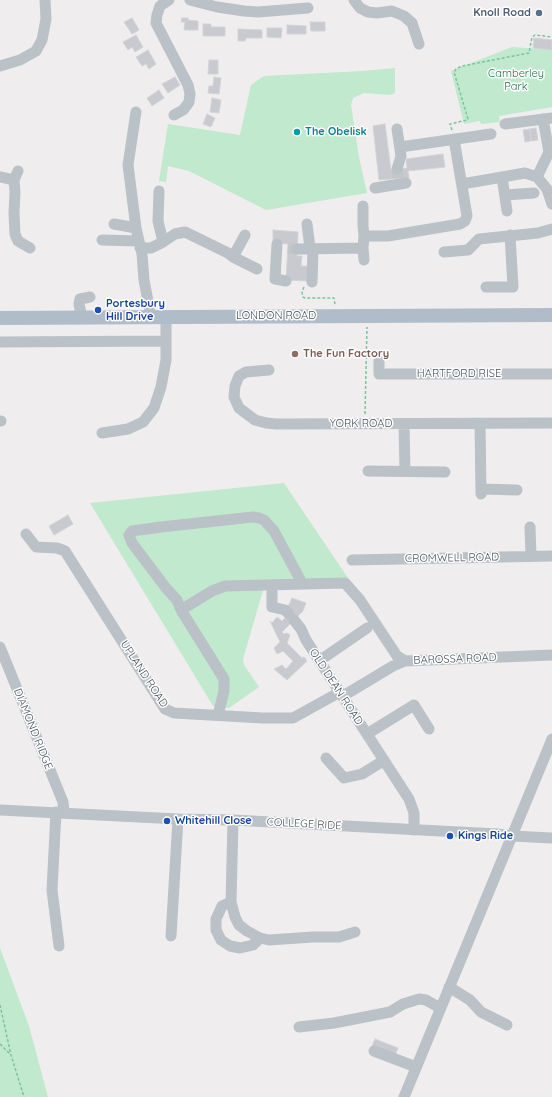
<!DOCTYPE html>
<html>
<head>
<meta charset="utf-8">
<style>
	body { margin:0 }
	canvas { display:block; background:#efeded }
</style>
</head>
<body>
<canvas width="552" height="1097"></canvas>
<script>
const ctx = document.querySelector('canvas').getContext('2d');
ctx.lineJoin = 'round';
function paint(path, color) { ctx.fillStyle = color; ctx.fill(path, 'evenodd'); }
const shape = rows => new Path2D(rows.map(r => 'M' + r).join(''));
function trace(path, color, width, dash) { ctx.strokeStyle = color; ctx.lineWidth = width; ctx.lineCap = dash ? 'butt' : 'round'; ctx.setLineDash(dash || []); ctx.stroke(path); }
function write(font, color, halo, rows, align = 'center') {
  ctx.font = font + ' Quicksand,sans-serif'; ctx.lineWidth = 3; ctx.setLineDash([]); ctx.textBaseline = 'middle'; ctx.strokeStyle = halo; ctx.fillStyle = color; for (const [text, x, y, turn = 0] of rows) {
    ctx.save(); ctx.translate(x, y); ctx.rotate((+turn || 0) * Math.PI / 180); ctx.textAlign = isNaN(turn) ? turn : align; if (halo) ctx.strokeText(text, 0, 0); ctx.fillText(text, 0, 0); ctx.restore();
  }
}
paint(shape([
	[512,47,552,50,552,107,499,116,500,122,481,124,480,121,464,124,451,71],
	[395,68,395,93,390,95,364,93,353,98,351,105,359,157,367,193,266,210,189,171,168,166,166,182,159,181,168,124,240,135,251,85,264,76,363,71],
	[284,483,352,584,264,587,243,659,244,665,259,687,229,708,213,706,90,503],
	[0,948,29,1026,48,1097,0,1097]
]), '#c0e9ce');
const building = shape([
	[132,18,139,30,132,34,124,22,132,18],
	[182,18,188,18,188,20,198,21,198,30,184,30,185,22,181,22,182,18],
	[310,22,325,22,325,31,311,31,310,22],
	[203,24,211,24,211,27,225,27,225,36,203,36,203,24],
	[287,25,306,26,306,34,287,34,287,25],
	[267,28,282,28,281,38,267,37,267,28],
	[238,29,262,30,262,38,246,38,245,41,238,41,238,29],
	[136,35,143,47,135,52,132,47,128,50,123,42,136,35],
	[534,38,552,40,552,50,533,48,534,38],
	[148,50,156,64,149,69,146,64,142,66,136,57,148,50],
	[209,60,218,60,218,74,208,74,209,60],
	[175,77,180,85,168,93,162,84,175,77],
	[214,77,221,78,219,94,208,93,209,86,213,86,214,77],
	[159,90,164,98,152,106,147,98,159,90],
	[212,98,221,100,219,113,210,112,212,98],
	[207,114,215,118,211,127,203,124,207,114],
	[385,124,391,170,407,168,406,159,443,154,445,167,408,171,409,178,402,179,402,178,379,180,373,126,385,124],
	[299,128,301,135,295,136,293,130,299,128],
	[536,128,538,140,531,141,530,129,536,128],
	[530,129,531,141,525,142,523,130,530,129],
	[273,230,298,232,297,256,302,256,301,266,308,266,307,281,286,280,288,244,273,243,273,230],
	[68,515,73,524,54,535,49,526,68,515],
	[292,598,306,603,303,611,282,632,284,634,287,633,290,635,287,643,302,658,304,657,307,661,287,680,274,669,282,665,286,669,293,661,283,651,277,654,274,648,280,642,270,621,272,623,277,617,282,621,292,611,287,609,292,598],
	[375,1039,398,1048,395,1056,372,1046,375,1039]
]);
paint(building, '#c8cacf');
trace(building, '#d2d4d8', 1);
trace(shape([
	[397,169,398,178],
	[288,248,297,249]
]), '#c5c6c8', 11, [11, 5.5]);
trace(shape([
	[452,130,450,124,467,120,468,119,454,72,456,69,462,66,529,53,532,37,535,35,552,37],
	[304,287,302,292,303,297,305,298,334,298,335,305],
	[365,414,367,327],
	[0,1005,11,1055,24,1097],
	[0,1044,10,1054]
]), '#7cc29d', 1.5, [3, 2]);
trace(shape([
	[169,0,160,6,157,15,156,23,188,85,190,94,189,102,187,105,183,110,174,115],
	[190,0,217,7,244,11,258,12,308,8],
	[354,0,360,8,368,12,377,13,392,11,404,16,412,23,419,44],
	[0,66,20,60,36,51,42,40,46,19,45,0],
	[136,112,128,165,136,228,142,254,144,280,151,317],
	[505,124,552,118],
	[400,147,491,134],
	[397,169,401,156,397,129],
	[0,177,14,180,15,192,14,213,15,234,18,241,30,248],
	[502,177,507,211],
	[537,177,549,152,543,119],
	[14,180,18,171],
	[462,184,525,173,537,177,547,189,552,204],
	[375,188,406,183],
	[159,191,158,221,163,242],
	[505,195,534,193],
	[363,206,363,226,364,236,363,248,364,260],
	[114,224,136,228],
	[307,224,310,248],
	[364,236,388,236,460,224,465,221,467,216,454,139],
	[102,240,138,241],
	[277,244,275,279,286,281],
	[140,248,151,248,163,242,175,234,185,232,228,253,233,257,257,269],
	[297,249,363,248],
	[444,252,468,250,479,239,538,233,552,229],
	[233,257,245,235],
	[312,282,313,248],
	[486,287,513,287,510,235],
	[82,318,79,304,80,299,90,297],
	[0,342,166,341],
	[379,361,379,374,552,374],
	[269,370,246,372,239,376,235,386,234,397,239,408,255,420,266,423,276,424,552,423],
	[0,421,1,421],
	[404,424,405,471],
	[480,424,481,494],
	[102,433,128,429,143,422,154,408,161,387,166,360,166,317],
	[368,471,445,472],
	[481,489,517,490],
	[530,527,531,556],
	[26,534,36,547,57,548,65,551,165,709,174,713,263,718,293,718,340,692],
	[352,560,552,556],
	[272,591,272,607,285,610,289,614],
	[181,610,177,600,166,588,132,543,129,535,132,531,161,527,253,517,259,518,264,520,274,531,302,583],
	[294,620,301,629,306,640,409,799,414,813,414,830],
	[0,647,63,802,64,812],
	[319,661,367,628],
	[343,696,393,666,405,661,552,655],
	[218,715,224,691,224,679,181,610,212,591,225,586,345,583,360,600,397,656,405,661],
	[367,734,414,705,429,729],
	[326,758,344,778,362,774,383,761],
	[0,810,178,819,233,820,497,834,512,836,552,838],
	[56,812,52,890,59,946],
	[233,820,231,902,235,917,239,925,247,931,260,938,269,940,313,937,339,937,355,932],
	[231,902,222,906,216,919,216,930,221,940,230,946,240,948,253,945,260,938],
	[171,936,178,819],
	[449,987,470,1000,481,1012,507,1025],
	[299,1027,334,1023,390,1012,403,1004,419,999,426,1000,440,1008],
	[374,1051,416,1067],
	[404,1097,552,739]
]), '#bac2c8', 11);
trace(shape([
	[0,318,552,315]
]), '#b0bdc9', 14);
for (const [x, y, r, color] of [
	[539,13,4,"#5c6f8a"],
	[297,132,4,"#0f9aa8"],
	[98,310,4,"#1a4fb4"],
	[295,354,4,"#8d6e63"],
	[167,821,4,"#1a4fb4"],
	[450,836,4,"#1a4fb4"]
]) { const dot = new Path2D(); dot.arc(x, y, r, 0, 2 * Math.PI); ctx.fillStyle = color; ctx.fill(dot); trace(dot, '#fff', 1.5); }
write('bold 11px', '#4e5e75', '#fff', [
	["Knoll Road",531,13]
], 'right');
write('11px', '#217046', '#fff', [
	["Camberley",516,74],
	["Park",516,87]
]);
write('bold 11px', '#0d838f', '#fff', [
	["The Obelisk",305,132]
], 'left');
write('bold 11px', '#164399', '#fff', [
	["Portesbury",106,304],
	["Hill Drive",106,317],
	["Whitehill Close",175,821],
	["Kings Ride",458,836]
], 'left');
write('11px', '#485158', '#fff', [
	["LONDON ROAD",276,316],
	["HARTFORD RISE",459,374],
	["YORK ROAD",361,424],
	["CROMWELL ROAD",452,558,-1],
	["BAROSSA ROAD",455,659,-2],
	["UPLAND ROAD",144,674,57],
	["OLD DEAN ROAD",336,687,57],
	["DIAMOND RIDGE",33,729,68],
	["COLLEGE RIDE",304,824,3]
]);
write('bold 11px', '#785e54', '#fff', [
	["The Fun Factory",303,354]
], 'left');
</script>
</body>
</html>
